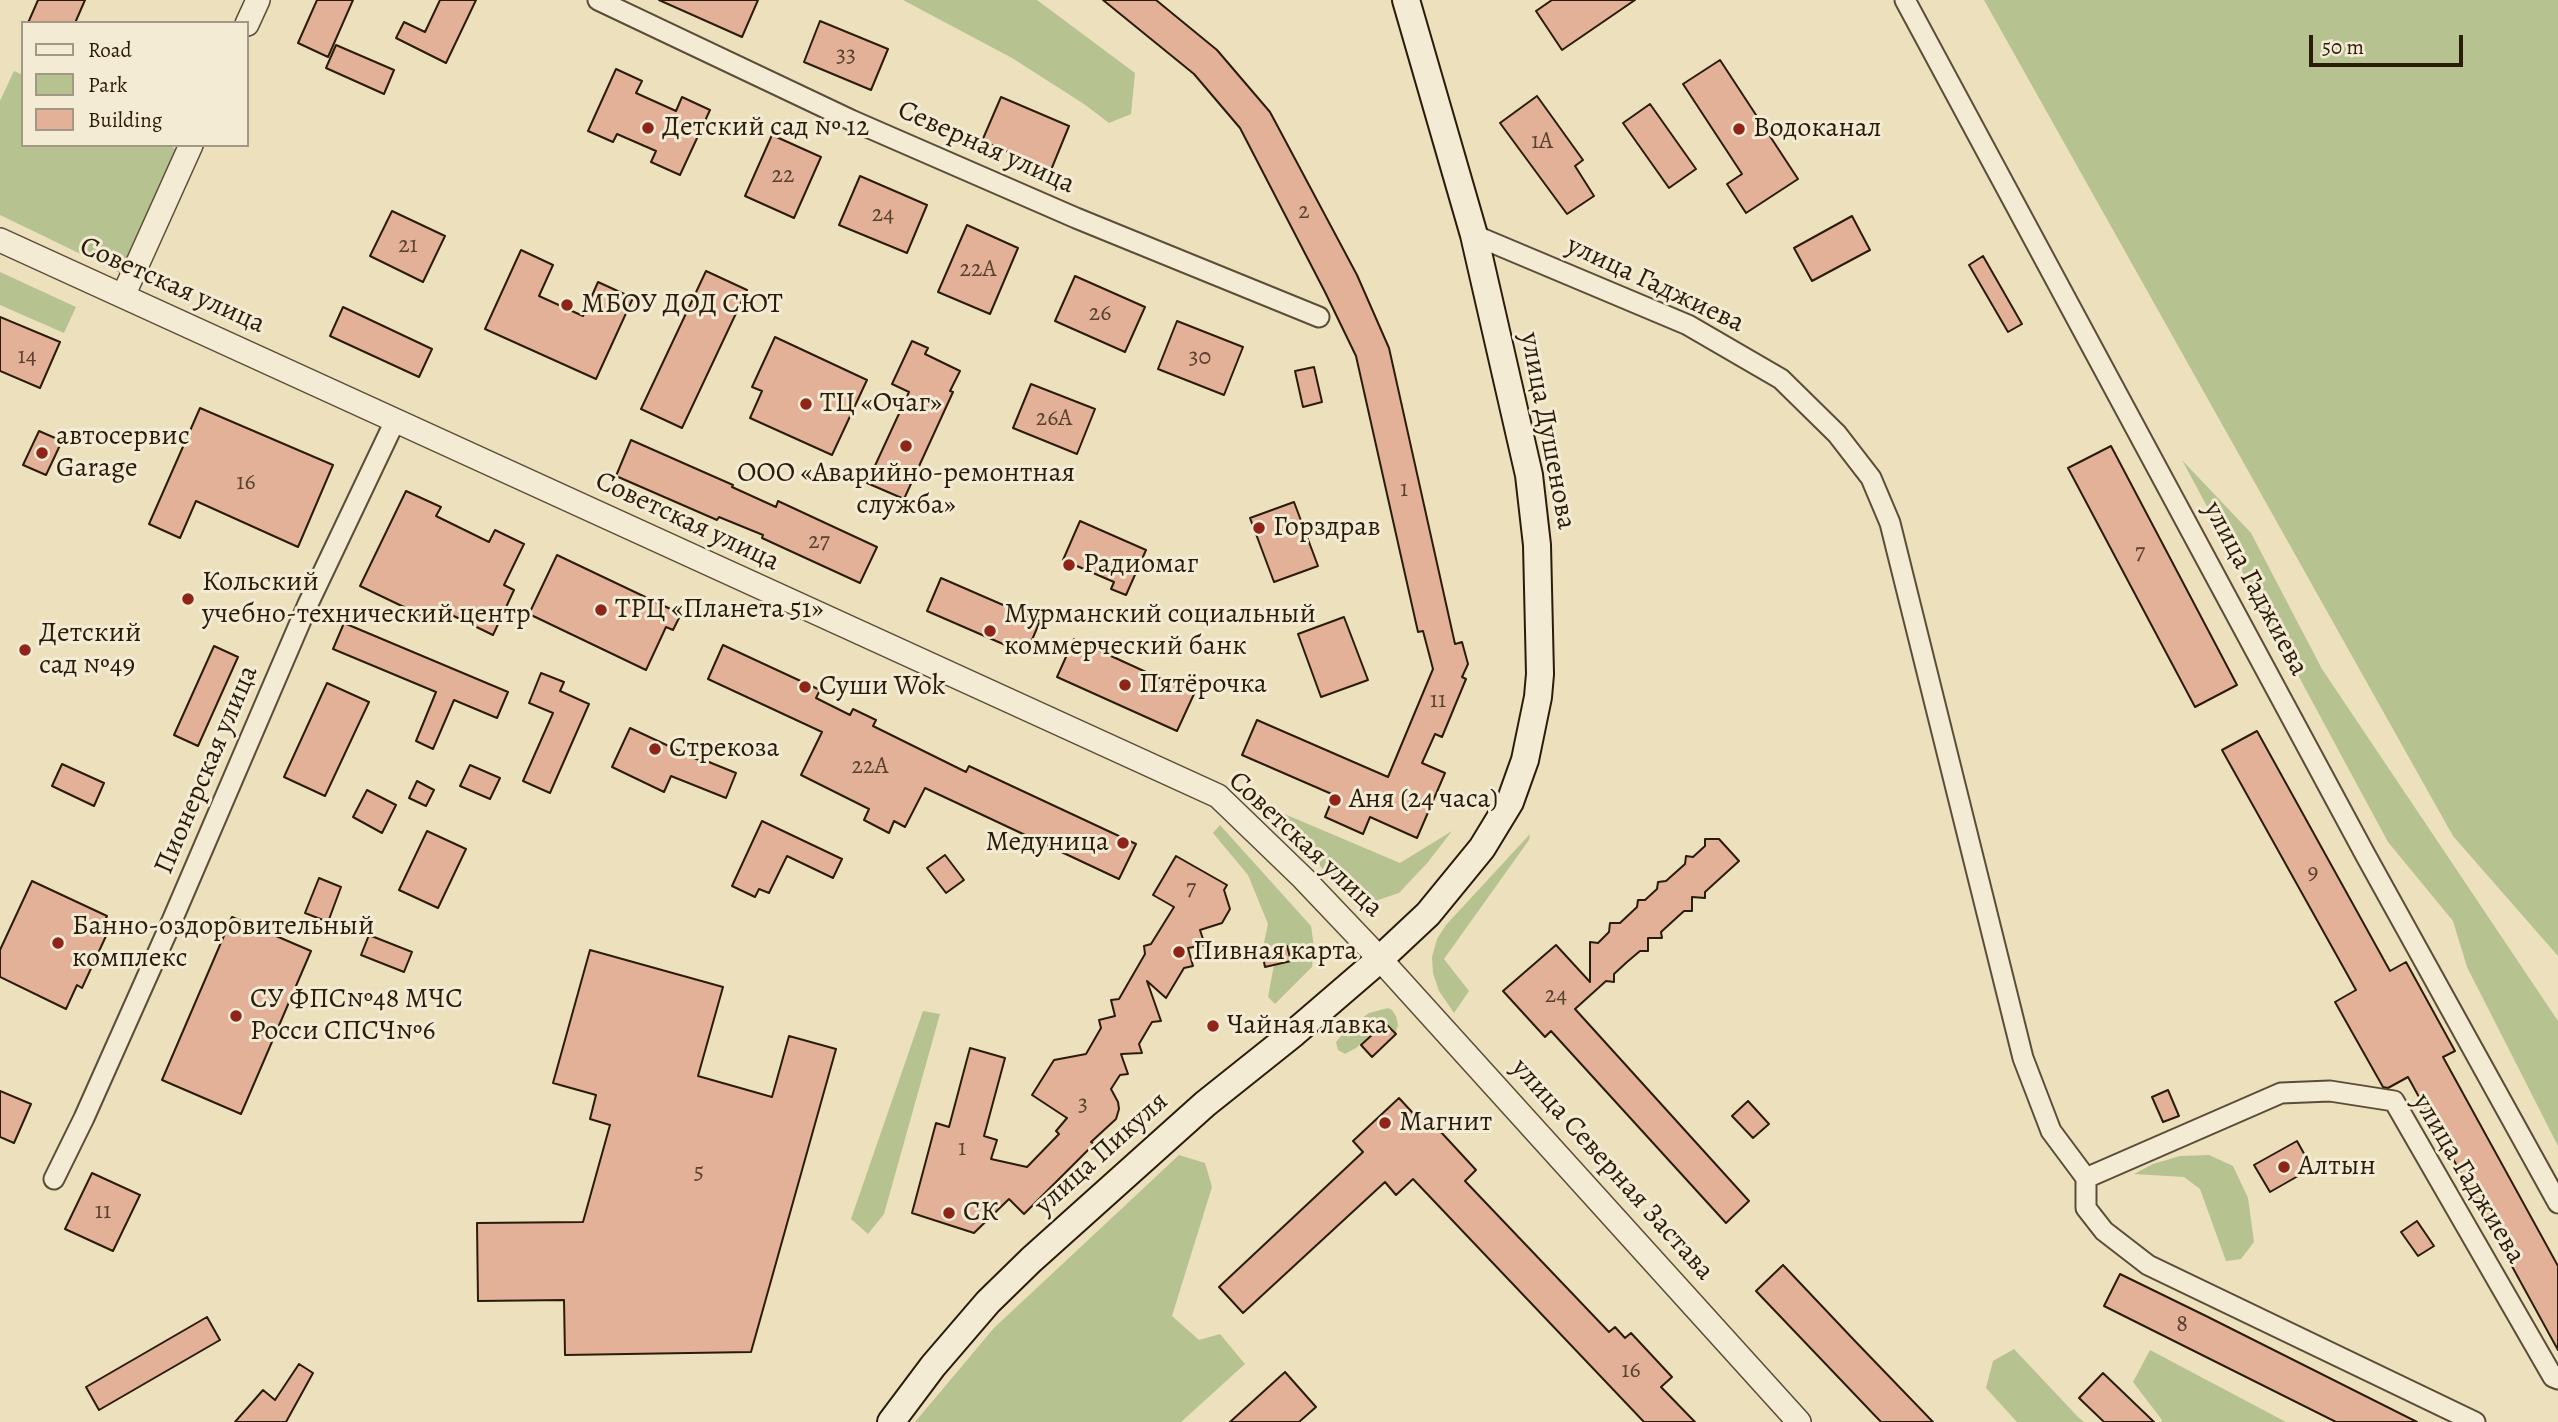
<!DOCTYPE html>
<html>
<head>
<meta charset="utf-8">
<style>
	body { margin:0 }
	#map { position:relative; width:2558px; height:1422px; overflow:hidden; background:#ece0bd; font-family:Alegreya,serif }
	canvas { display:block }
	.legend { position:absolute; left:21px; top:21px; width:228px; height:126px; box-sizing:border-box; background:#f3ebd4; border:2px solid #a39883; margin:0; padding:9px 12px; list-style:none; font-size:21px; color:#2b1c0a }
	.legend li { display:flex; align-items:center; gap:14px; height:35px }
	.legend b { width:35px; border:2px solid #a39883 }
	.scale { position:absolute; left:2309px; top:35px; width:154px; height:32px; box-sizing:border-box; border:4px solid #2b1c0a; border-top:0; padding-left:9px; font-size:21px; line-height:24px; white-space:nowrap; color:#2b1c0a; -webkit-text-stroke:5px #f3ebd4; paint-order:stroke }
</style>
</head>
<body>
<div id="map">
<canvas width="2558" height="1422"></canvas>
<ul class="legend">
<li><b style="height:9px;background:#f3ebd4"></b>Road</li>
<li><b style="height:19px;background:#b7c291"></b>Park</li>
<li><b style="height:19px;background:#e3b098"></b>Building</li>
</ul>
<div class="scale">50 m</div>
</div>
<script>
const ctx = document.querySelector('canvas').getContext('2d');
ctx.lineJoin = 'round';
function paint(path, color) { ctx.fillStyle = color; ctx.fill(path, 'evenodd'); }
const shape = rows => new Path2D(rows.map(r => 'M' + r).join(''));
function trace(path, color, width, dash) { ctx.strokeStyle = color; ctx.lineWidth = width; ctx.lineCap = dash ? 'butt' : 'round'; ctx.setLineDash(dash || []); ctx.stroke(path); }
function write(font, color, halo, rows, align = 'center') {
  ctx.font = font + ' Alegreya,serif'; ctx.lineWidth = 6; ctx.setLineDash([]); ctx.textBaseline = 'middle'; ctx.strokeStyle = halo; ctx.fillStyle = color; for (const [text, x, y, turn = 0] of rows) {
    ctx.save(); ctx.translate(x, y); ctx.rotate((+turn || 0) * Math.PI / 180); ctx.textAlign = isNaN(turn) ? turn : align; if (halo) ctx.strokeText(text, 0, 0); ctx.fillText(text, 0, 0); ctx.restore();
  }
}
paint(shape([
	[903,0,1037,0,1135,73,1131,114,1109,123,1084,104,1012,58],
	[1984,0,2558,0,2558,956,2453,836],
	[14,71,23,75,23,145,168,145,179,151,120,273,0,215,0,101],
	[0,272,76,307,64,333,0,305],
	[2182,460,2251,533,2322,669,2558,1021,2558,1146,2467,967,2453,921,2388,842],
	[1268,807,1400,863,1452,831,1428,862,1399,893,1372,902,1345,894],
	[1220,825,1311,926,1314,947,1312,967,1275,1004,1268,997,1274,965,1290,961,1287,946,1262,952,1268,924,1248,875,1213,833],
	[1530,834,1529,840,1444,959,1469,991,1454,1013,1439,991,1433,973,1432,957,1437,939,1446,925],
	[1388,1008,1392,1010,1396,1016,1398,1025,1395,1035,1384,1023,1356,1048,1345,1054,1338,1050,1336,1042,1346,1030,1369,1013],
	[923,1011,940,1014,884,1214,868,1234,851,1219],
	[1179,1155,1205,1163,1212,1187,1172,1316,1199,1340,1220,1334,1245,1364,1181,1422,915,1422,994,1328],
	[2209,1155,2233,1166,2248,1198,2254,1242,2241,1259,2226,1261,2200,1189,2184,1177,2134,1174,2153,1164,2180,1156],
	[2014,1349,2078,1417,2084,1422,2017,1422,1986,1388,1993,1361],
	[2150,1350,2286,1422,2161,1422,2162,1420,2133,1382]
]), '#b7c291');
const building = shape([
	[38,0,85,0,75,23,28,23,38,0],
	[317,0,353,0,328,57,298,43,317,0],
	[440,0,476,0,446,63,396,38,404,22,425,32,440,0],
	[659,0,758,0,742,37,659,0],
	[1103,0,1156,0,1217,50,1270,112,1357,275,1389,348,1455,644,1462,642,1468,664,1462,677,1466,679,1442,737,1435,734,1422,763,1445,773,1417,838,1370,817,1363,834,1325,817,1334,795,1242,755,1257,720,1388,777,1433,669,1423,631,1418,632,1356,356,1325,292,1240,128,1194,74,1103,0],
	[1552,0,1635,0,1562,50,1536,11,1552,0],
	[820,21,888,49,871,90,804,62,820,21],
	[336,45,394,70,384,94,326,68,336,45],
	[1720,60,1798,179,1746,213,1727,184,1742,174,1683,84,1720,60],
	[616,69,642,81,636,93,676,111,682,97,710,110,680,175,651,162,656,151,617,134,613,142,588,131,616,69],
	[1537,96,1583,160,1575,166,1594,196,1567,214,1500,123,1537,96],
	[1001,97,1069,126,1051,170,982,141,1001,97],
	[1650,104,1696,169,1669,188,1623,123,1650,104],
	[772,135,821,157,794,218,745,196,772,135],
	[860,176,927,205,907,253,839,225,860,176],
	[392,211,445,236,423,282,370,256,392,211],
	[1852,216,1870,250,1812,281,1794,248,1852,216],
	[967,225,1018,248,990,314,938,292,967,225],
	[521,250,553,265,539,296,583,316,598,282,633,298,596,379,485,329,521,250],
	[1983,256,2022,324,2008,332,1969,265,1983,256],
	[706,271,747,290,682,428,641,409,706,271],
	[1075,276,1145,307,1125,352,1055,321,1075,276],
	[343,307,432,349,419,377,330,336,343,307],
	[0,317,60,342,40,388,0,371,0,317],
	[1177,321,1243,347,1224,395,1158,369,1177,321],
	[775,337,867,380,832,455,750,418,762,391,752,387,775,337],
	[912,341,928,348,925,354,960,371,950,391,953,392,904,499,867,483,909,392,892,384,912,341],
	[1314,367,1322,402,1303,407,1295,371,1314,367],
	[1031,384,1095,409,1077,454,1013,428,1031,384],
	[200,408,333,465,298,547,196,501,180,538,149,524,200,408],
	[39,431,62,441,46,475,23,465,39,431],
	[631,440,733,485,732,487,776,507,778,501,877,547,860,583,762,538,763,535,719,517,717,520,616,476,631,440],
	[2111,446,2237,685,2195,707,2068,468,2111,446],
	[406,491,441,507,436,516,489,542,495,530,524,544,504,585,514,590,493,635,435,607,429,619,360,586,406,491],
	[1294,502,1318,566,1274,582,1250,518,1294,502],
	[1080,521,1146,550,1126,595,1111,589,1114,582,1063,560,1080,521],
	[557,555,681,614,673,630,666,627,646,670,529,614,557,555],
	[941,578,1040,621,1026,654,927,611,941,578],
	[1344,617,1368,680,1321,697,1298,634,1344,617],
	[344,623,508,692,497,718,454,700,433,749,416,741,436,692,333,649,344,623],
	[1074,639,1194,694,1177,731,1057,677,1074,639],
	[723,645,820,690,816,698,850,715,853,709,876,720,873,726,966,772,969,766,1136,844,1119,879,925,788,905,827,894,821,889,833,864,820,869,809,801,775,822,732,708,679,723,645],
	[214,646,238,657,198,746,174,735,214,646],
	[541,673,564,682,560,691,589,704,550,793,523,781,553,713,529,703,541,673],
	[327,683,369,702,325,796,284,777,327,683],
	[630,728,703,762,704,760,736,773,726,798,671,776,664,792,612,767,630,728],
	[2257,731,2390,971,2406,962,2455,1051,2443,1057,2558,1266,2558,1350,2408,1077,2388,1088,2383,1087,2335,1002,2356,990,2222,750,2257,731],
	[62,764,104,783,94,806,52,786,62,764],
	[470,765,500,778,490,799,460,786,470,765],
	[417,781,434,790,426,806,409,798,417,781],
	[367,790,396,805,382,833,353,817,367,790],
	[762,821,842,859,833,878,787,856,769,893,759,889,755,897,732,886,762,821],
	[427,831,466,849,438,908,399,890,427,831],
	[1705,839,1719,839,1739,861,1705,892,1705,898,1692,897,1692,911,1684,911,1661,932,1662,938,1648,938,1648,951,1640,951,1627,962,1614,974,1614,982,1606,981,1575,1009,1749,1201,1726,1223,1551,1031,1545,1037,1503,991,1556,945,1590,982,1590,942,1598,943,1609,932,1610,923,1620,923,1637,907,1638,900,1645,900,1657,889,1658,882,1666,881,1685,864,1686,856,1693,857,1705,846,1705,839],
	[945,855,964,880,946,893,927,868,945,855],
	[1176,856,1227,885,1224,890,1230,909,1222,923,1200,930,1205,945,1188,948,1193,966,1184,968,1166,998,1147,981,1161,1021,1152,1022,1139,1044,1142,1053,1121,1054,1128,1074,1120,1075,1111,1089,1118,1102,1119,1109,1116,1119,1091,1142,1094,1144,1024,1214,1009,1199,974,1233,912,1213,936,1123,949,1127,970,1048,1005,1058,984,1136,997,1140,991,1159,1027,1167,1059,1134,1056,1131,1067,1118,1032,1095,1054,1060,1086,1054,1101,1028,1099,1020,1115,1016,1111,1000,1119,999,1145,954,1144,946,1151,944,1174,907,1153,895,1176,856],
	[319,878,341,887,328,922,305,913,319,878],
	[32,881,107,916,99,933,106,936,82,988,77,985,66,1009,0,977,0,950,32,881],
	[232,917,311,951,241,1114,162,1080,232,917],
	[369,935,412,952,404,972,361,955,369,935],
	[1287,946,1291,961,1265,967,1262,952,1287,946],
	[590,950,723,987,698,1076,772,1097,789,1036,836,1049,751,1352,565,1355,564,1300,478,1301,477,1223,583,1222,610,1125,590,1119,596,1095,553,1083,590,950],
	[1385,1023,1396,1034,1372,1057,1361,1045,1385,1023],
	[2168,1090,2179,1116,2163,1122,2152,1097,2168,1090],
	[0,1091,31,1104,14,1143,0,1137,0,1091],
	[1399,1098,1422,1123,1428,1118,1476,1170,1465,1181,1609,1332,1615,1327,1625,1338,1631,1333,1672,1377,1661,1387,1695,1422,1644,1422,1413,1179,1396,1195,1385,1182,1243,1313,1219,1287,1363,1152,1353,1141,1399,1098],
	[1748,1101,1769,1124,1753,1138,1732,1116,1748,1101],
	[2297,1141,2312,1168,2270,1192,2254,1165,2297,1141],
	[92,1173,140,1195,113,1251,65,1229,92,1173],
	[2417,1221,2434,1246,2418,1256,2401,1232,2417,1221],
	[1783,1265,1854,1340,1933,1422,1881,1422,1756,1291,1783,1265],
	[2120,1274,2206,1316,2417,1422,2336,1422,2104,1306,2120,1274],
	[207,1317,220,1340,99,1410,86,1387,207,1317],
	[299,1364,313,1373,286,1422,235,1422,263,1390,275,1400,299,1364],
	[1285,1372,1316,1407,1299,1422,1230,1422,1285,1372],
	[2103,1373,2154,1422,2104,1422,2079,1398,2103,1373]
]);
paint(building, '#e3b098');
trace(building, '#2b1c0a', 2);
const minor = shape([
	[598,0,851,120,1076,218,1319,317],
	[1905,0,2366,856,2558,1203],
	[1474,235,1688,325,1781,379,1837,434,1871,478,1890,523,2023,1058,2051,1131,2086,1178,2086,1208,2104,1231,2148,1265,2475,1422],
	[2086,1178,2281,1093,2330,1091,2394,1101,2553,1377,2558,1379],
	[54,1179,84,1118,171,923,308,604,395,421]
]);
const tertiary = shape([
	[247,24,258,0],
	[0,240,1218,796,1303,878,1380,959,1799,1422],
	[123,296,191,145]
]);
const secondary = shape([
	[891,1422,933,1366,988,1302,1031,1260,1205,1104,1294,1033,1380,959,1428,914,1482,848,1510,802,1525,760,1538,697,1540,674,1537,545,1529,475,1474,235,1406,0]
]);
trace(minor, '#5b4d37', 23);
trace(tertiary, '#5b4d37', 26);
trace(secondary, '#2b1c0a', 30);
trace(minor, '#f3ebd4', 19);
trace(tertiary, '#f3ebd4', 23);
trace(secondary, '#f3ebd4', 26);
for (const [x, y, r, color] of [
	[648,128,7,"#8f2418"],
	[1739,129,7,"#8f2418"],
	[567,305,7,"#8f2418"],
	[806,404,7,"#8f2418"],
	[906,446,7,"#8f2418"],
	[42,453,7,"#8f2418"],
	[1259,528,7,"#8f2418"],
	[1069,565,7,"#8f2418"],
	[188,599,7,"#8f2418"],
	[601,610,7,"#8f2418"],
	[990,631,7,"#8f2418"],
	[25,650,7,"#8f2418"],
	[1125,685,7,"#8f2418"],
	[805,687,7,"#8f2418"],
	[655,749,7,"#8f2418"],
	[1335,800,7,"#8f2418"],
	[1123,843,7,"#8f2418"],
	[58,943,7,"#8f2418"],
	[1179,952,7,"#8f2418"],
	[236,1016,7,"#8f2418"],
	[1213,1026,7,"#8f2418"],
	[1385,1123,7,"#8f2418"],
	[2284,1167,7,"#8f2418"],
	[949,1213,7,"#8f2418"]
]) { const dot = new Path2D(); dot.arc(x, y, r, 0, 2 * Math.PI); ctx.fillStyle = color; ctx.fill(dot); trace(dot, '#f3ebd4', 2.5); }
write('24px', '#59412e', null, [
	["33",846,56],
	["1А",1542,142],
	["22",783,176],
	["2",1304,212],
	["24",883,215],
	["21",408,246],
	["22А",978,270],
	["26",1100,314],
	["14",27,357],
	["30",1200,358],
	["26А",1054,419],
	["16",246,483],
	["1",1404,490],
	["27",819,542],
	["7",2140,553],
	["11",1438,701],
	["22А",870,767],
	["9",2313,873],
	["7",1191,889],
	["24",1556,996],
	["3",1083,1105],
	["1",962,1149],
	["5",699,1173],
	["11",103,1212],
	["8",2182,1325],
	["16",1631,1371]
]);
write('28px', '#2b1c0a', '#f3ebd4', [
	["Детский сад № 12",662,128],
	["Водоканал",1753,129],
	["МБОУ ДОД СЮТ",581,305],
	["ТЦ «Очаг»",820,404],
	["автосервис",56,437],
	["Garage",56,469],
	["ООО «Аварийно-ремонтная",906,474,"center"],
	["служба»",906,506,"center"],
	["Горздрав",1273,528],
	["Радиомаг",1083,565],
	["Кольский",202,583],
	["учебно-технический центр",202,615],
	["ТРЦ «Планета 51»",615,610],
	["Мурманский социальный",1004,615],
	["коммерческий банк",1004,647],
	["Детcкий",39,634],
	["сад №49",39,666],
	["Пятёрочка",1139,685],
	["Суши Wok",819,687],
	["Стрекоза",669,749],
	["Аня (24 часа)",1349,800],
	["Медуница",1109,843,"right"],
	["Банно-оздоровительный",72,927],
	["комплекс",72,959],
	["Пивная карта",1193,952],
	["СУ ФПС№48 МЧС",250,1000],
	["Росси СПСЧ№6",250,1032],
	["Чайная лавка",1227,1026],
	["Магнит",1399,1123],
	["Алтын",2298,1167],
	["СК",963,1213]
], 'left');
write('28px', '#2b1c0a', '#f3ebd4', [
	["Северная улица",986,148,24],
	["улица Гаджиева",1655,285,25],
	["Советская улица",172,286,24],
	["улица Душенова",1547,431,79],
	["Советская улица",687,522,25],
	["улица Гаджиева",2255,589,62],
	["Пионерская улица",207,770,-67],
	["Советская улица",1305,845,43],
	["улица Пикуля",1102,1154,-42],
	["улица Северная Застава",1612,1170,48],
	["улица Гаджиева",2468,1179,59]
]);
</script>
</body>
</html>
